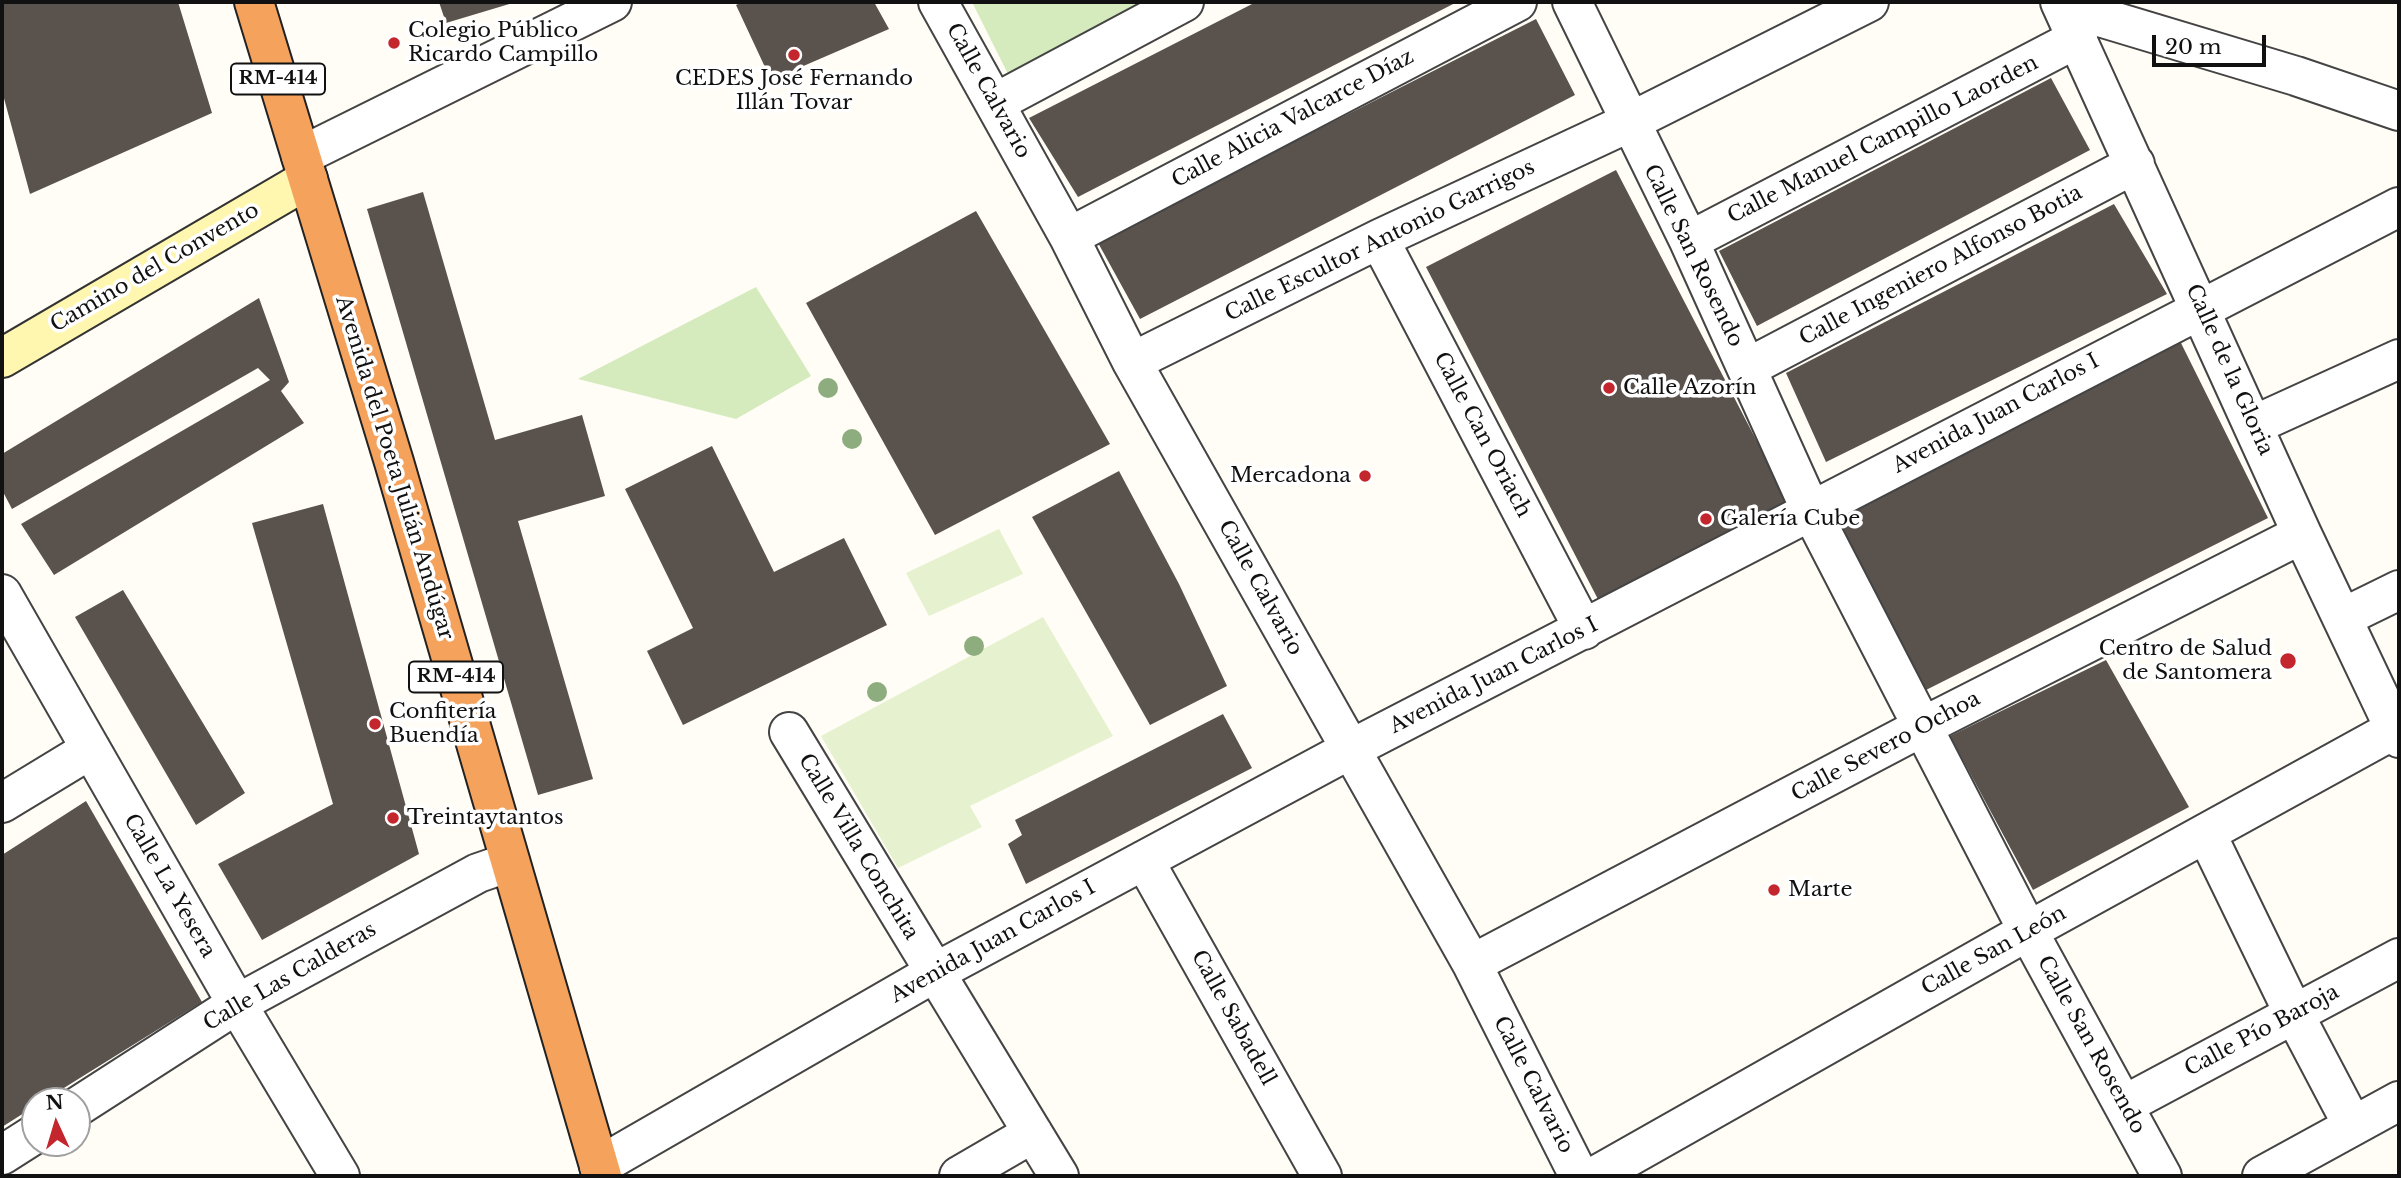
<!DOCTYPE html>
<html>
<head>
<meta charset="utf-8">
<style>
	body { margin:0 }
	#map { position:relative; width:2401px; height:1178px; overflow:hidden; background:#fffdf5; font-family:"Libre Baskerville",serif }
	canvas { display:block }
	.frame { position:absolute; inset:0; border:4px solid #111; pointer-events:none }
	.north { position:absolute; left:21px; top:1087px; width:70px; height:70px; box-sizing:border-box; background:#fff; border:2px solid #a0a0a0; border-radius:50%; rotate:356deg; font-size:19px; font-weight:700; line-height:28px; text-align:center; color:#111 }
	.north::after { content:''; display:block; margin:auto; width:24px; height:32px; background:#c4262e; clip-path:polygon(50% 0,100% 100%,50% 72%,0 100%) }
	.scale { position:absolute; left:2152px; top:35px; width:114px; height:32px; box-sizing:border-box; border:4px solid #111; border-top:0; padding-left:9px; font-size:21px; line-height:24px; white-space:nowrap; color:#111; -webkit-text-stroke:5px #fff; paint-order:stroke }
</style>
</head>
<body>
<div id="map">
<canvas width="2401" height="1178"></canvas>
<div class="frame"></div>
<div class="north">N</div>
<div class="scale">20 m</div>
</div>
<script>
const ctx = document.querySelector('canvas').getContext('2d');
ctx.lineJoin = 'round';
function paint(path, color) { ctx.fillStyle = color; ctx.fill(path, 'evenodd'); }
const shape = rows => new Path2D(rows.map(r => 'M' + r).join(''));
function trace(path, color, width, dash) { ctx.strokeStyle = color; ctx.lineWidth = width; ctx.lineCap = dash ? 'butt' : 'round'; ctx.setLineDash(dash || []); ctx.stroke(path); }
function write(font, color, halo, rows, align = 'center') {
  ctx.font = font + ' "Libre Baskerville",serif'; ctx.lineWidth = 7; ctx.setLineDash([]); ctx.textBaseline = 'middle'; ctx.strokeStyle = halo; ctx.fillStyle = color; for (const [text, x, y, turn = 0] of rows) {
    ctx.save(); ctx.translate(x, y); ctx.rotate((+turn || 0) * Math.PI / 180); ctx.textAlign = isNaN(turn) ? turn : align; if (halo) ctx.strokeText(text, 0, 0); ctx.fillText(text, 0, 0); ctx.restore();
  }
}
paint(shape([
	[972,2,1152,2,1009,76],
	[756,287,811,376,736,419,578,379]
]), '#d5ebbd');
paint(shape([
	[999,529,1023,574,929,616,906,573],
	[1043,617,1113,736,970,806,982,827,898,868,821,736]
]), '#e6f2cf');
paint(shape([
	[2,2,178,2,212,113,30,194,2,91],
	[439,2,516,2,446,23],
	[742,2,874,2,889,29,771,80,736,5],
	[1256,2,1457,2,1078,197,1029,118],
	[1536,19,1575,95,1140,319,1097,241],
	[2051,78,2090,150,1757,326,1719,251],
	[1616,170,1792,509,1602,607,1426,267],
	[423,192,495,440,582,415,605,496,518,521,593,779,538,795,367,209],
	[2114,204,2167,294,1826,462,1786,373],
	[976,211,1110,444,935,535,806,303],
	[259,298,289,382,281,391,304,423,54,575,21,524,270,380,258,368,12,509,2,490,2,454],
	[2177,335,2268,518,1922,692,1831,519],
	[712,446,774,572,844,538,887,625,683,725,647,651,693,628,625,489],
	[1119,471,1179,584,1227,686,1150,725,1032,517],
	[323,504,419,854,262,940,218,864,333,804,252,523],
	[123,590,245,793,196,825,75,617],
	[2106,660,2189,807,2033,890,1950,736],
	[1223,714,1252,768,1026,884,1008,844,1022,835,1015,820],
	[86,801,202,1002,43,1101,35,1101,35,1106,2,1127,2,855]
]), '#5a524d');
const street = shape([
	[938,2,1069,237,1132,362,1472,964,1579,1176],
	[1572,2,1689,241,1811,511,2028,931,2162,1176],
	[2060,2,2302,534,2399,738],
	[2063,6,2296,76,2399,111],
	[995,103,1184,2],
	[301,156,612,2],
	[1069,237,1517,2],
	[1379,239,1584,630],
	[1689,241,2078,38],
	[1132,362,1379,239,1628,123,1869,2],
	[1747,368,2135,164],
	[2254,425,2399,359],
	[2,594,237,1004,340,1176],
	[2342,618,2399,590],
	[789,732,1059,1176],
	[2,803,91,749],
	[2206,833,2294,1014,2353,1126],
	[1144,860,1322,1176],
	[1472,964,1922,727,2302,534],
	[2124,1105,2399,958],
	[77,1107,237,1004,478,873,510,862],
	[2,1155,35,1134],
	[599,1166,934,973,1351,749,2399,207],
	[959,1176,1033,1133],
	[1595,1176,2028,931,2395,729],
	[2262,1176,2399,1101]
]);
const secondary = shape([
	[2,358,308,179]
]);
const highway = shape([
	[254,2,394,462,602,1176]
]);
trace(street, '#444', 42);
trace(secondary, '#333', 42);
trace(highway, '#222', 42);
trace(street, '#fff', 38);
trace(secondary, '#fff6b0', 38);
trace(highway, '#f5a25d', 38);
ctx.fillStyle = '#8dad7f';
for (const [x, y] of [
	[828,388],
	[852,439],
	[974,646],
	[877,692]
]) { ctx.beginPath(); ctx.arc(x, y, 10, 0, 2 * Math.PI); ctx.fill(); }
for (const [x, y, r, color] of [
	[394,43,7,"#c4262e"],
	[794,55,7,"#c4262e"],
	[1609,388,7,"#c4262e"],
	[1365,476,7,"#c4262e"],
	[1706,519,7,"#c4262e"],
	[2288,661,9,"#c4262e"],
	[375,724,7,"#c4262e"],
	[393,818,7,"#c4262e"],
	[1774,890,7,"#c4262e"]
]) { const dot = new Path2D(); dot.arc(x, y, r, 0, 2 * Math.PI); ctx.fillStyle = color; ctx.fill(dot); trace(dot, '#fff', 2.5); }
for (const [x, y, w] of [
	[278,79,94],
	[456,677,94]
]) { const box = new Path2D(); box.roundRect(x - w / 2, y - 15.5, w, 31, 5); ctx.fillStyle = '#fff'; ctx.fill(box); trace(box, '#111', 2); }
write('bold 19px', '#111', null, [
	["RM-414",278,79],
	["RM-414",456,677]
]);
write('21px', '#111', '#fff', [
	["Colegio Público",408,31],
	["Ricardo Campillo",408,55],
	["CEDES José Fernando",794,79,"center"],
	["Illán Tovar",794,103,"center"],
	["Calle Azorín",1623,388],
	["Mercadona",1351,476,"right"],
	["Galería Cube",1720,519],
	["Centro de Salud",2272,649,"right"],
	["de Santomera",2272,673,"right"],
	["Confitería",389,712],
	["Buendía",389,736],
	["Treintaytantos",407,818],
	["Marte",1788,890]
], 'left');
write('21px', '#111', '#fff', [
	["Calle Calvario",988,91,61],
	["Calle Alicia Valcarce Díaz",1293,119,-28],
	["Calle Manuel Campillo Laorden",1883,140,-27],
	["Calle Escultor Antonio Garrigos",1380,241,-26],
	["Calle San Rosendo",1693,256,64],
	["Calle Ingeniero Alfonso Botia",1941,266,-28],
	["Camino del Convento",155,268,-30],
	["Calle de la Gloria",2229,370,66],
	["Avenida Juan Carlos I",1996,414,-28],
	["Calle Can Oriach",1482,435,62],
	["Avenida del Poeta Julián Andúgar",394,468,73],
	["Calle Calvario",1260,588,61],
	["Avenida Juan Carlos I",1494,676,-27],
	["Calle Severo Ochoa",1886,747,-28],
	["Calle Villa Conchita",858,847,59],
	["Calle La Yesera",169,886,60],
	["Avenida Juan Carlos I",993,942,-29],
	["Calle San León",1994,951,-29],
	["Calle Las Calderas",290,977,-30],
	["Calle Sabadell",1233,1018,61],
	["Calle Pío Baroja",2262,1031,-28],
	["Calle San Rosendo",2091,1045,61],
	["Calle Calvario",1533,1085,63]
]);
</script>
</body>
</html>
